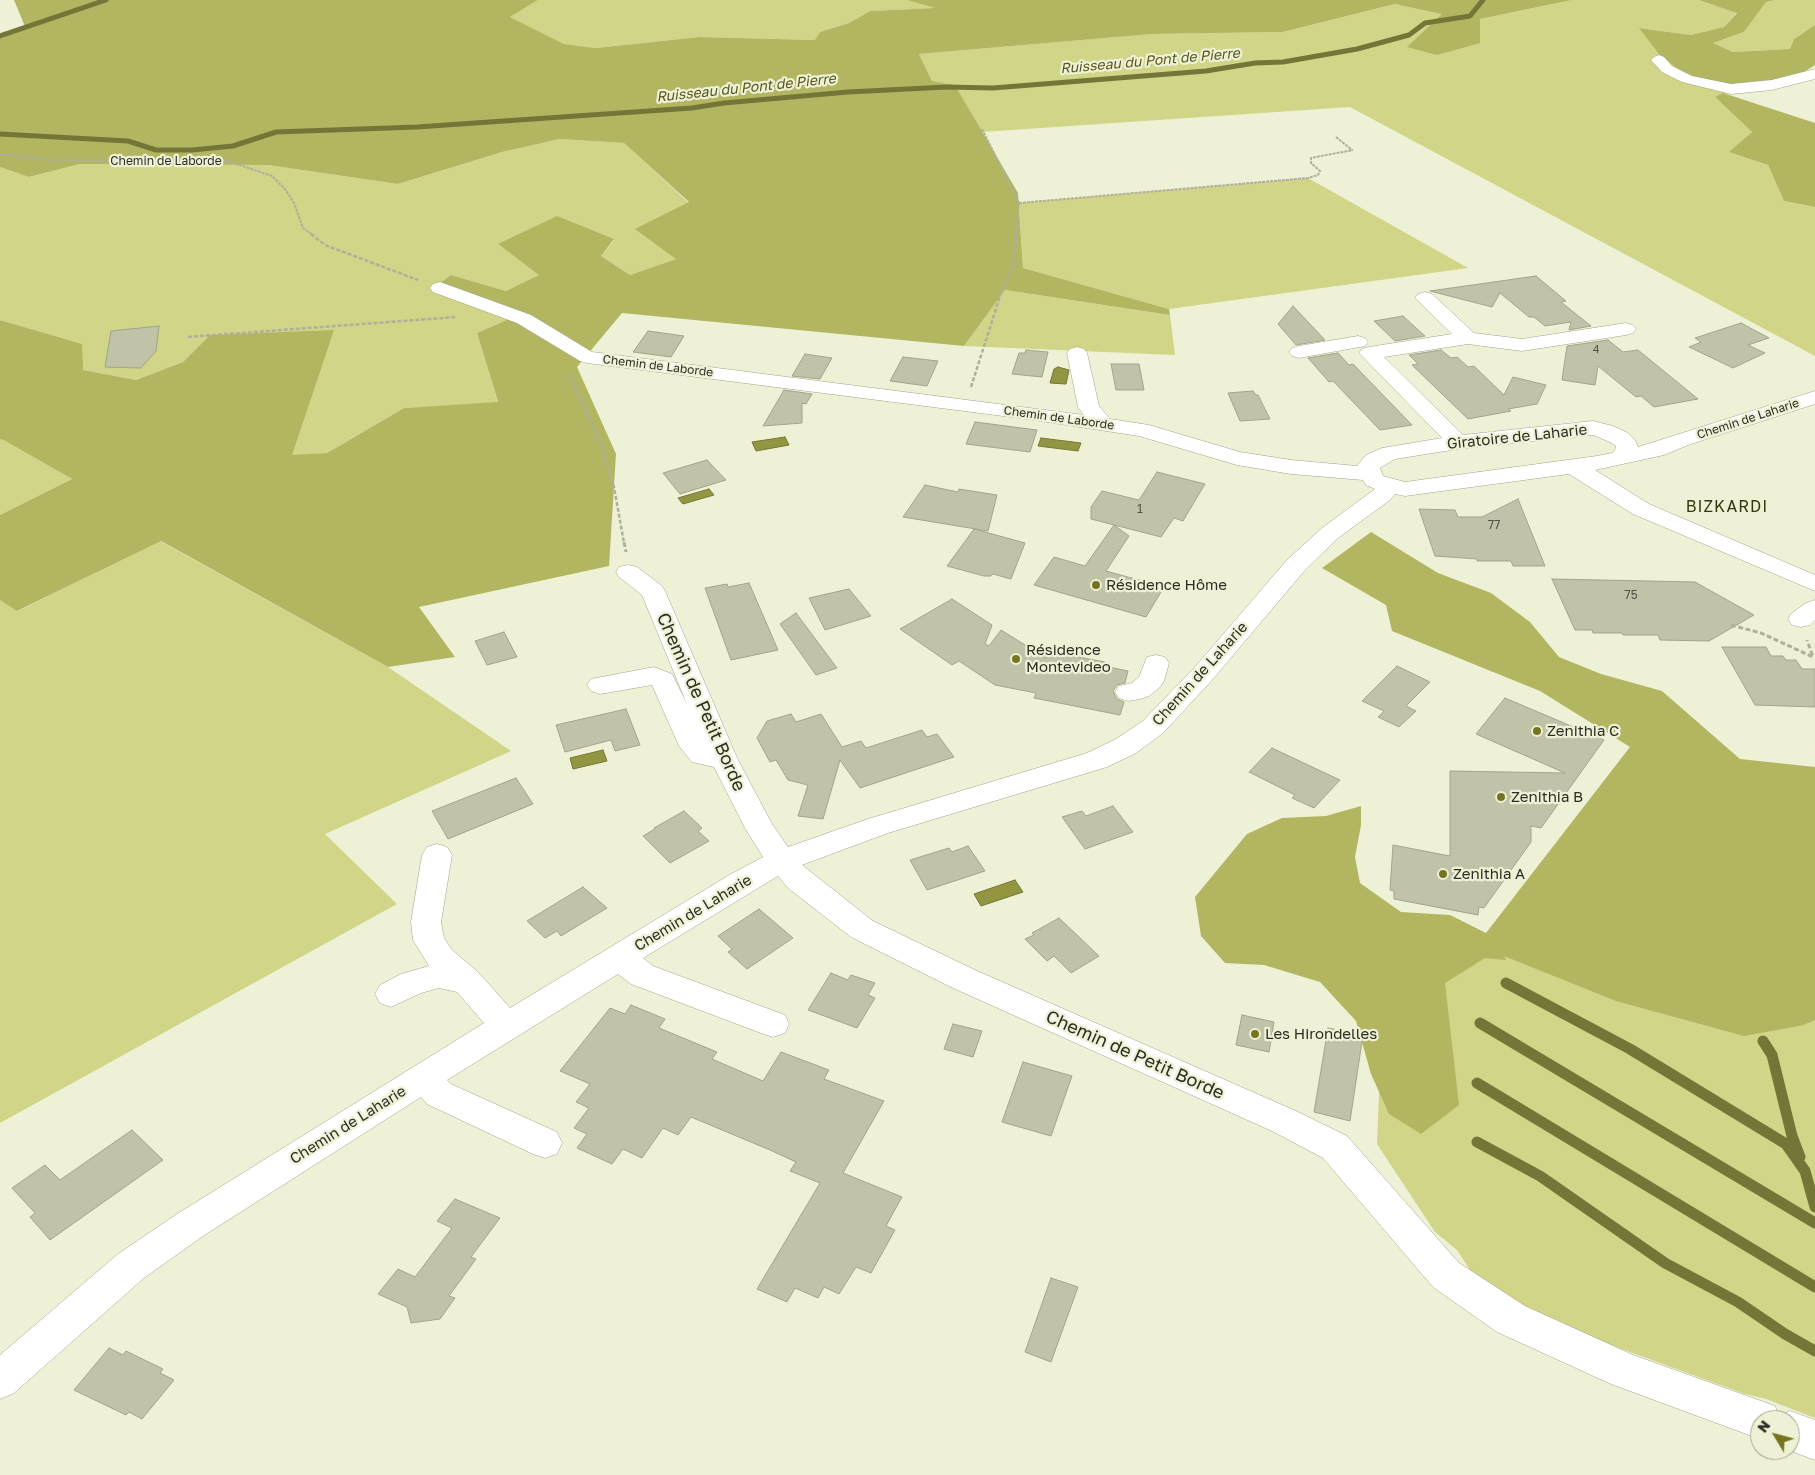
<!DOCTYPE html>
<html>
<head>
<meta charset="utf-8">
<style>
	body { margin:0 }
	#map { position:relative; width:1815px; height:1475px; overflow:hidden; background:#eff1d7; font-family:"Golos Text",sans-serif }
	canvas { display:block }
	.north { position:absolute; left:1750px; top:1410px; width:50px; height:50px; box-sizing:border-box; background:#eff1d7; border:1px solid #a1a38f; border-radius:50%; rotate:307deg; font-size:14px; font-weight:700; line-height:20px; text-align:center; color:#2c2d23 }
	.north::after { content:''; display:block; margin:auto; width:18px; height:22px; background:#74761e; clip-path:polygon(50% 0,100% 100%,50% 72%,0 100%) }
</style>
</head>
<body>
<div id="map">
<canvas width="1815" height="1475"></canvas>
<div class="north">N</div>
</div>
<script>
const ctx = document.querySelector('canvas').getContext('2d');
ctx.lineJoin = 'round';
function paint(path, color) { ctx.fillStyle = color; ctx.fill(path, 'evenodd'); }
const shape = rows => new Path2D(rows.map(r => 'M' + r).join(''));
function trace(path, color, width, dash) { ctx.strokeStyle = color; ctx.lineWidth = width; ctx.lineCap = dash ? 'butt' : 'round'; ctx.setLineDash(dash || []); ctx.stroke(path); }
function write(font, color, halo, rows, align = 'center') {
  ctx.font = font + ' "Golos Text",sans-serif'; ctx.lineWidth = 4.5; ctx.setLineDash([]); ctx.textBaseline = 'middle'; ctx.strokeStyle = halo; ctx.fillStyle = color; for (const [text, x, y, turn = 0] of rows) {
    ctx.save(); ctx.translate(x, y); ctx.rotate((+turn || 0) * Math.PI / 180); ctx.textAlign = isNaN(turn) ? turn : align; if (halo) ctx.strokeText(text, 0, 0); ctx.fillText(text, 0, 0); ctx.restore();
  }
}
paint(shape([
	[538,0,907,0,937,8,870,11,849,23,820,32,816,40,699,37,596,48,564,44,510,17],
	[1572,0,1699,0,1737,12,1724,27,1691,35,1640,28,1746,87,1715,97,1752,132,1730,152,1768,165,1784,201,1815,207,1815,356,1350,107,982,132,955,85,932,81,919,54,1152,34,1283,32,1395,4,1480,19],
	[1775,0,1815,0,1815,25,1794,39,1790,49,1733,52,1713,43,1744,32,1766,2],
	[560,139,624,143,689,203,676,259,630,275,601,256,614,240,498,244,540,275,506,291,451,275,524,313,477,333,498,403,404,408,327,453,292,456,210,335,183,362,136,380,82,370,81,344,0,320,0,167,30,177,80,164,268,165,398,184,502,152],
	[1308,178,1468,268,1169,309,1023,268,1019,203],
	[1005,290,1170,315,1175,355,964,346],
	[0,439,4,439,72,479,0,515],
	[160,541,388,667,511,751,325,834,397,904,0,1123,0,600,18,611],
	[1476,945,1804,1025,1815,1020,1815,1418,1766,1399,1745,1394,1564,1328,1514,1303,1470,1270,1457,1250,1435,1232,1377,1144,1382,1020]
]), '#d0d587');
paint(shape([
	[14,0,538,0,510,17,564,44,596,48,699,37,815,40,820,32,849,23,870,11,935,8,907,0,1572,0,1480,19,1480,43,1437,55,1407,47,1442,14,1395,4,1283,32,1152,34,919,54,932,81,955,85,1018,193,1023,268,1169,309,1170,315,1005,290,964,346,622,313,577,367,616,454,609,566,419,607,455,657,388,667,161,541,17,611,0,600,0,515,72,479,4,440,0,439,0,320,82,344,83,370,136,380,183,362,210,335,334,330,292,455,327,453,404,408,498,402,477,333,523,313,439,284,451,275,506,291,539,275,498,244,557,216,614,239,601,256,630,275,676,259,635,229,689,202,624,143,560,139,502,152,398,184,268,165,80,164,29,177,0,167,0,35,26,29],
	[1699,0,1775,0,1766,2,1744,32,1713,43,1733,52,1790,49,1794,39,1815,25,1815,65,1804,72,1746,87,1708,82,1682,72,1659,54,1639,28,1691,35,1724,27,1737,13],
	[1723,93,1815,123,1815,207,1784,201,1768,165,1729,152,1752,132,1715,97],
	[1371,532,1438,573,1491,593,1530,622,1559,657,1601,674,1662,691,1740,759,1815,767,1815,1020,1804,1025,1744,1036,1616,1001,1504,956,1506,960,1485,958,1445,983,1459,1105,1421,1134,1389,1114,1371,1074,1356,1021,1320,982,1264,965,1225,963,1201,936,1195,897,1247,834,1282,818,1326,816,1361,806,1361,825,1355,857,1360,883,1401,912,1450,915,1486,933,1630,747,1540,691,1392,631,1386,605,1322,568]
]), '#b2b661');
const water = shape([
	[1058,367,1069,370,1066,384,1050,383,1054,369,1058,367],
	[785,437,789,445,756,451,752,442,785,437],
	[1041,438,1081,443,1078,451,1038,446,1041,438],
	[709,489,714,495,683,504,678,498,709,489],
	[603,750,607,761,573,769,570,758,603,750],
	[1015,880,1023,892,981,906,974,894,1015,880]
]);
paint(water, '#939641');
trace(water, '#747638', 1);
trace(shape([
	[0,36,106,0],
	[0,134,128,141,156,150,192,150,233,146,276,132,417,127,692,108,724,103,848,92,947,87,993,88,1206,71,1255,63,1283,62,1357,49,1409,35,1425,23,1470,16,1483,0]
]), '#747638', 5);
trace(shape([
	[1506,983,1630,1049,1786,1144,1805,1171,1815,1207],
	[1480,1023,1815,1223],
	[1763,1041,1772,1055,1792,1136,1800,1157],
	[1477,1083,1815,1287],
	[1477,1142,1540,1176,1665,1263,1738,1302,1785,1334,1815,1351]
]), '#747638', 11);
const building = shape([
	[1536,276,1566,301,1561,302,1591,326,1569,330,1571,322,1545,326,1534,317,1529,317,1500,293,1492,307,1430,291,1536,276],
	[1293,306,1325,340,1296,345,1278,324,1293,306],
	[1403,316,1415,327,1425,336,1395,341,1374,321,1403,316],
	[1741,323,1769,338,1748,345,1765,353,1733,368,1689,347,1701,342,1695,338,1741,323],
	[159,326,156,351,141,368,105,367,111,331,159,326],
	[648,331,684,336,671,357,633,352,648,331],
	[1608,340,1623,352,1638,350,1698,399,1654,407,1641,396,1636,397,1598,366,1595,385,1562,380,1567,346,1608,340],
	[1026,350,1048,352,1042,377,1012,374,1019,353,1025,353,1026,350],
	[1441,350,1451,358,1457,357,1468,367,1474,366,1504,395,1513,377,1546,385,1537,404,1508,409,1511,411,1468,419,1412,365,1418,364,1409,355,1441,350],
	[1338,353,1349,365,1353,364,1412,425,1380,430,1333,381,1329,382,1308,358,1338,353],
	[805,354,832,358,820,379,792,376,805,354],
	[903,357,938,361,927,386,890,381,903,357],
	[1111,364,1139,364,1144,390,1116,390,1111,364],
	[784,390,812,394,806,404,802,403,802,423,763,426,784,390],
	[1253,391,1256,395,1258,395,1270,419,1240,421,1228,393,1253,391],
	[975,422,1037,430,1030,452,966,444,975,422],
	[707,460,726,480,680,494,663,473,707,460],
	[1157,472,1205,484,1183,521,1174,518,1161,537,1091,519,1091,507,1102,491,1139,500,1157,472],
	[925,485,958,492,959,489,997,495,988,531,903,517,925,485],
	[1518,499,1545,566,1513,566,1511,561,1477,561,1477,559,1435,556,1419,509,1455,510,1458,517,1482,517,1518,499],
	[1114,525,1129,536,1106,571,1164,587,1146,617,1034,585,1054,557,1085,566,1114,525],
	[974,529,1025,543,1011,579,993,574,991,576,984,576,947,566,974,529],
	[1552,579,1695,582,1754,615,1709,641,1660,640,1658,635,1623,635,1622,633,1593,633,1592,630,1575,630,1552,579],
	[749,583,778,650,731,660,705,588,727,584,728,587,749,583],
	[849,589,871,616,825,630,809,598,849,589],
	[952,599,992,625,985,644,989,646,1001,630,1046,658,1052,652,1105,662,1104,666,1128,671,1125,683,1117,685,1113,691,1117,699,1124,702,1120,715,1034,698,1036,693,995,685,959,661,952,665,900,629,952,599],
	[796,613,837,668,816,675,780,624,796,613],
	[504,632,517,657,487,665,475,641,504,632],
	[1722,647,1766,647,1771,656,1783,656,1786,660,1796,660,1802,669,1815,669,1815,707,1755,705,1722,647],
	[1397,666,1430,682,1406,706,1416,711,1399,727,1378,717,1384,711,1362,701,1397,666],
	[1505,698,1604,740,1541,828,1531,826,1531,842,1484,908,1479,907,1478,915,1394,899,1394,891,1390,890,1393,845,1450,856,1450,771,1565,773,1476,734,1505,698],
	[626,709,640,745,615,751,611,740,565,752,556,725,626,709],
	[791,714,796,722,821,714,842,747,861,741,866,748,922,730,927,737,937,734,954,757,860,788,840,760,823,819,798,816,808,785,788,780,776,760,770,762,757,738,767,721,791,714],
	[1272,748,1340,780,1314,808,1292,798,1295,795,1249,772,1272,748],
	[516,778,533,804,448,839,432,811,516,778],
	[1113,806,1133,832,1085,849,1062,817,1082,811,1086,816,1113,806],
	[684,811,702,828,698,831,709,841,670,863,643,836,655,829,654,828,684,811],
	[968,846,985,871,927,890,910,860,949,848,952,852,968,846],
	[583,887,607,908,561,936,557,931,545,938,527,921,583,887],
	[759,909,793,938,747,969,728,952,732,949,718,936,759,909],
	[1059,918,1099,956,1071,973,1054,956,1047,961,1025,939,1034,935,1032,933,1059,918],
	[831,973,848,980,851,975,875,983,868,995,875,998,857,1028,808,1010,831,973],
	[631,1005,665,1019,659,1028,717,1052,712,1059,763,1081,781,1052,829,1070,824,1079,884,1101,843,1173,902,1197,886,1226,895,1230,871,1273,856,1267,839,1294,824,1287,818,1298,795,1288,787,1302,757,1289,820,1183,790,1171,796,1162,770,1150,691,1117,678,1135,663,1128,642,1158,623,1149,612,1164,577,1148,587,1134,574,1128,589,1108,576,1102,590,1084,560,1071,610,1008,625,1014,631,1005],
	[1242,1015,1274,1022,1269,1052,1236,1045,1242,1015],
	[953,1024,982,1031,973,1057,944,1049,953,1024],
	[1328,1028,1363,1035,1350,1121,1314,1112,1328,1028],
	[1023,1062,1072,1076,1051,1136,1002,1122,1023,1062],
	[132,1130,163,1160,50,1240,30,1217,35,1213,12,1188,45,1165,60,1180,132,1130],
	[455,1199,500,1218,471,1257,476,1259,449,1296,455,1298,440,1319,411,1323,407,1307,378,1294,398,1269,415,1277,452,1228,437,1221,455,1199],
	[1051,1278,1078,1287,1051,1362,1025,1352,1051,1278],
	[109,1348,123,1355,126,1351,163,1369,160,1373,174,1380,142,1419,129,1412,126,1415,74,1390,109,1348]
]);
paint(building, '#c1c3a9');
trace(building, '#a2a48b', 1);
const minor = shape([
	[1659,55,1664,57,1672,66,1692,76,1731,84,1772,80,1815,69,1815,79,1772,90,1731,94,1682,82,1662,72,1651,60,1654,57,1659,55],
	[440,282,531,315,592,352,1084,415,1078,407,1067,353,1070,349,1077,347,1084,349,1087,353,1099,406,1110,419,1149,425,1240,452,1291,460,1357,466,1366,455,1382,448,1442,438,1359,353,1362,349,1369,347,1452,334,1415,298,1418,294,1425,292,1432,294,1474,333,1522,339,1626,323,1633,325,1636,329,1633,333,1626,335,1522,351,1468,344,1384,357,1463,435,1593,421,1613,426,1628,433,1635,440,1638,447,1815,391,1815,404,1688,445,1664,455,1595,470,1649,504,1815,575,1815,591,1633,514,1569,474,1405,496,1395,494,1390,500,1338,538,1305,570,1213,679,1163,733,1136,753,1107,767,888,833,802,865,873,921,975,970,1296,1111,1347,1136,1459,1263,1525,1306,1633,1355,1775,1406,1779,1416,1790,1411,1815,1420,1815,1460,1788,1450,1790,1450,1790,1420,1760,1420,1760,1439,1611,1384,1497,1332,1433,1287,1323,1158,1272,1131,953,988,851,937,788,888,778,876,643,958,653,966,785,1015,789,1024,785,1033,773,1037,761,1033,631,984,618,974,447,1080,451,1084,557,1132,562,1143,557,1154,545,1158,533,1154,427,1104,421,1097,203,1236,144,1278,14,1393,0,1399,0,1355,118,1254,177,1214,484,1023,457,992,439,988,421,993,391,1007,380,1003,375,994,380,985,401,974,429,966,413,940,411,922,422,855,427,847,437,844,447,847,452,855,441,922,444,938,452,950,478,972,510,1008,731,874,763,857,745,828,714,767,692,762,679,746,652,685,600,694,591,691,587,685,591,679,654,667,672,674,687,704,642,595,619,577,616,572,619,567,628,565,637,567,662,586,665,591,738,760,772,824,788,847,868,819,1087,753,1116,739,1143,721,1195,667,1287,560,1322,528,1375,489,1366,485,1363,480,1291,474,1237,465,1139,436,1027,419,587,363,580,361,517,323,433,292,430,288,433,284,440,282],
	[1593,435,1612,443,1616,446,1615,450,1612,453,1597,456,1405,482,1383,476,1380,468,1395,459,1458,449,1593,435],
	[1358,336,1365,338,1368,342,1365,346,1299,358,1292,356,1289,352,1292,348,1299,346,1358,336],
	[1815,600,1815,620,1810,625,1801,627,1792,625,1788,619,1792,613,1806,603,1815,600],
	[1156,655,1165,657,1169,663,1164,681,1160,687,1149,696,1140,699,1128,701,1119,698,1115,692,1119,686,1132,683,1139,677,1147,657,1156,655]
]);
trace(minor, '#a1a38a', 1);
trace(shape([
	[982,129,1019,203,1016,235],
	[1336,137,1352,150],
	[0,154,50,160,228,161,272,176,285,189,294,203,303,228,313,235],
	[1019,203,1308,178,1318,175,1320,171,1311,163,1311,158,1353,150]
]), '#aeb09b', 2, [3, 1]);
trace(shape([
	[311,234,325,245,418,280],
	[188,337,456,317],
	[569,373,601,444,614,487,624,543],
	[971,387,1001,293,1013,268,1016,234]
]), '#aeb09b', 2.5, [4, 2]);
trace(shape([
	[624,542,626,552],
	[1731,625,1761,633,1813,657,1807,640]
]), '#aeb09b', 3, [5, 2.5]);
paint(minor, '#fff');
for (const [x, y, r, color] of [
	[1096,585,5,"#74761e"],
	[1016,659,5,"#74761e"],
	[1537,731,5,"#74761e"],
	[1501,797,5,"#74761e"],
	[1443,874,5,"#74761e"],
	[1255,1034,5,"#74761e"]
]) { const dot = new Path2D(); dot.arc(x, y, r, 0, 2 * Math.PI); ctx.fillStyle = color; ctx.fill(dot); trace(dot, '#eff1d7', 2); }
write('11px', '#515244', null, [
	["4",1596,350]
]);
write('12px', '#2c2d23', '#eff1d7', [
	["Chemin de Laborde",166,161],
	["Chemin de Laborde",658,366,7],
	["Chemin de Laborde",1059,418,8],
	["Chemin de Laharie",1748,419,-18]
]);
write('12px', '#515244', null, [
	["1",1140,509],
	["77",1494,525],
	["75",1631,595]
]);
write('italic 14px', '#56581a', '#eff1d7', [
	["Ruisseau du Pont de Pierre",1150,61,-5],
	["Ruisseau du Pont de Pierre",746,88,-6]
]);
write('15px', '#2c2d23', '#eff1d7', [
	["Giratoire de Laharie",1517,437,-6],
	["Chemin de Laharie",1200,674,-48],
	["Chemin de Laharie",693,913,-31],
	["Chemin de Laharie",348,1125,-32]
]);
write('15px', '#2c2d23', '#eff1d7', [
	["Résidence Hôme",1106,585],
	["Résidence",1026,650],
	["Montevideo",1026,667],
	["Zenithia C",1547,731],
	["Zenithia B",1511,797],
	["Zenithia A",1453,874],
	["Les Hirondelles",1265,1034]
], 'left');
ctx.letterSpacing = '1px';
write('16px', '#36370e', '#eff1d7', [
	["BIZKARDI",1727,507]
]);
ctx.letterSpacing = '0px';
write('18px', '#2c2d23', '#eff1d7', [
	["Chemin de Petit Borde",701,702,66],
	["Chemin de Petit Borde",1135,1055,24]
]);
</script>
</body>
</html>
